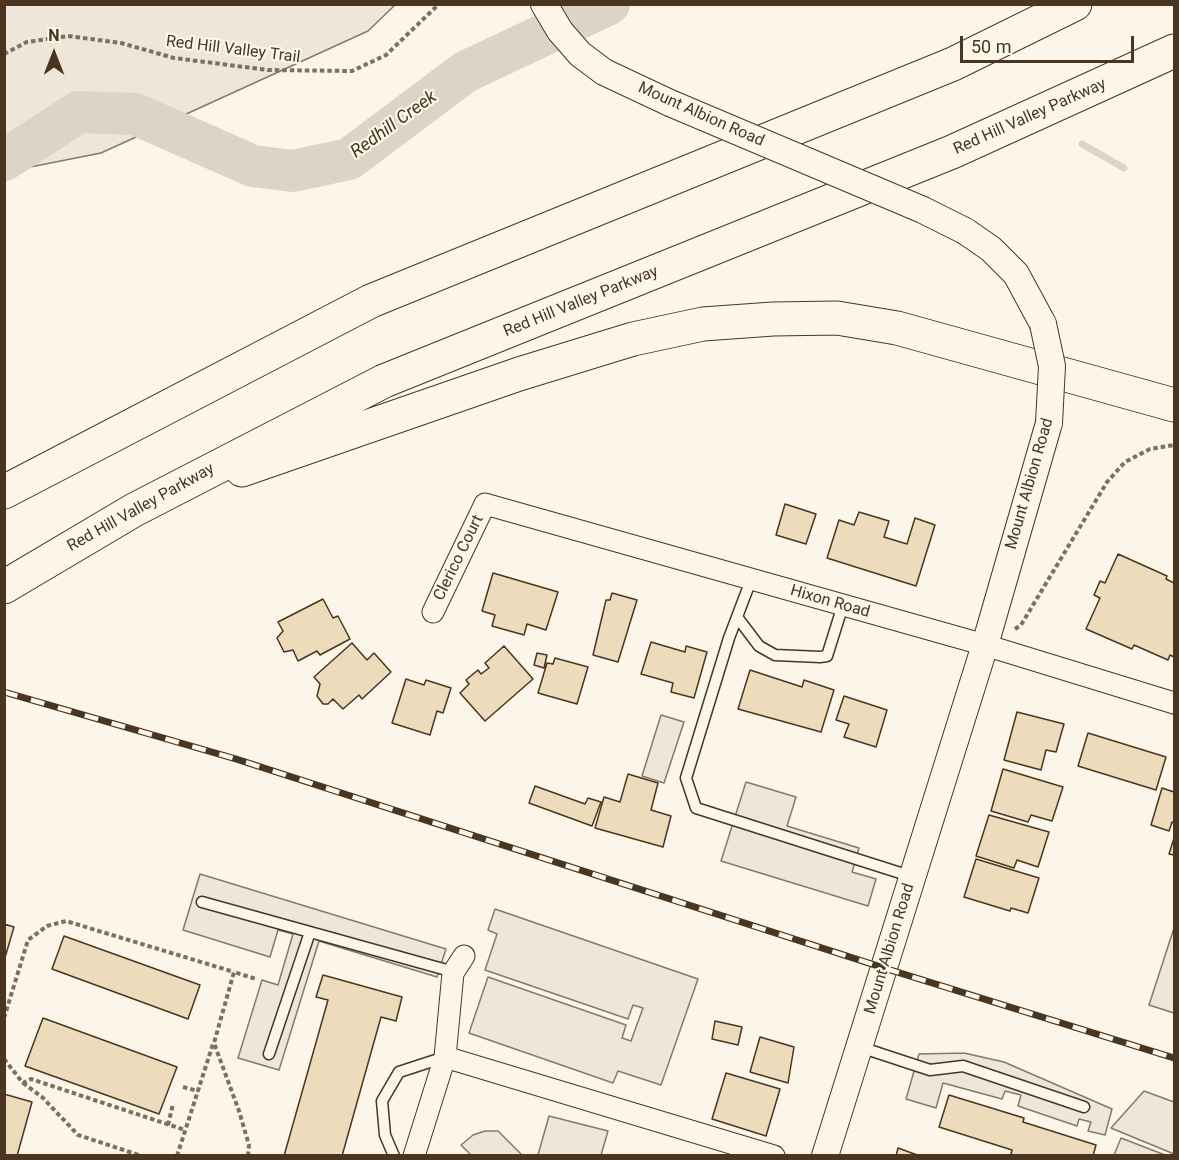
<!DOCTYPE html>
<html>
<head>
<meta charset="utf-8">
<style>
	body { margin:0 }
	#map { position:relative; width:1179px; height:1160px; overflow:hidden; background:#fbf6e9; font-family:Roboto,sans-serif }
	canvas { display:block }
	.frame { position:absolute; inset:0; border:6px solid #4a3520; pointer-events:none }
	.north { position:absolute; left:24px; top:24px; width:60px; height:60px; -webkit-text-stroke:4px #fbf6e9; paint-order:stroke; rotate:0deg; font-size:16px; font-weight:700; line-height:24px; text-align:center; color:#4a3520 }
	.north::after { content:''; display:block; margin:auto; width:21px; height:27px; background:#4a3520; clip-path:polygon(50% 0,100% 100%,50% 72%,0 100%) }
	.scale { position:absolute; left:960px; top:36px; width:174px; height:27px; box-sizing:border-box; border:3px solid #4a3520; border-top:0; padding-left:8px; font-size:18px; line-height:21px; white-space:nowrap; color:#4a3520; -webkit-text-stroke:4px #fbf6e9; paint-order:stroke }
</style>
</head>
<body>
<div id="map">
<canvas width="1179" height="1160"></canvas>
<div class="frame"></div>
<div class="north">N</div>
<div class="scale">50 m</div>
</div>
<script>
const ctx = document.querySelector('canvas').getContext('2d');
ctx.lineJoin = 'round';
function paint(path, color) { ctx.fillStyle = color; ctx.fill(path, 'evenodd'); }
const shape = rows => new Path2D(rows.map(r => 'M' + r).join(''));
function trace(path, color, width, dash) { ctx.strokeStyle = color; ctx.lineWidth = width; ctx.lineCap = dash ? 'butt' : 'round'; ctx.setLineDash(dash || []); ctx.stroke(path); }
function write(font, color, halo, rows, align = 'center') {
  ctx.font = font + ' Roboto,sans-serif'; ctx.lineWidth = 4.5; ctx.setLineDash([]); ctx.textBaseline = 'middle'; ctx.strokeStyle = halo; ctx.fillStyle = color; for (const [text, x, y, turn = 0] of rows) {
    ctx.save(); ctx.translate(x, y); ctx.rotate((+turn || 0) * Math.PI / 180); ctx.textAlign = isNaN(turn) ? turn : align; if (halo) ctx.strokeText(text, 0, 0); ctx.fillText(text, 0, 0); ctx.restore();
  }
}
const green = shape([
	[5,4,395,4,395,5,368,31,101,153,5,172,5,4],
	[1174,928,1174,1013,1149,1005,1174,928],
	[1144,1091,1174,1102,1174,1154,1111,1128,1144,1091],
	[485,1131,498,1131,522,1155,471,1155,461,1145,473,1135,485,1131]
]);
paint(green, '#ede6d9');
trace(green, '#887966', 1.5);
const parking = shape([
	[661,715,684,722,664,783,642,776,661,715],
	[746,782,796,797,787,826,859,848,852,872,876,879,868,906,721,861,746,782],
	[200,874,446,949,437,977,319,941,279,1070,238,1058,262,980,278,985,293,934,278,930,270,957,183,930,200,874],
	[495,909,698,979,661,1085,618,1071,613,1083,469,1033,488,977,626,1025,622,1038,631,1041,643,1008,633,1005,628,1019,485,970,497,934,488,930,495,909],
	[964,1053,1004,1062,1112,1109,1105,1135,1088,1131,1091,1122,1079,1119,1077,1126,1018,1106,1021,1095,1005,1091,1002,1099,943,1083,936,1108,906,1099,919,1054,964,1053],
	[549,1116,608,1131,601,1155,538,1155,549,1116],
	[1121,1138,1165,1155,1114,1155,1121,1138]
]);
paint(parking, '#ede7d9');
trace(parking, '#887966', 1.5);
trace(shape([
	[1082,144,1124,168]
]), '#dcd4c6', 7);
trace(shape([
	[4,160,79,112,135,114,253,166,293,171,349,159,465,72,609,4]
]), '#dcd4c6', 42);
const building = shape([
	[785,504,816,514,806,544,776,535,785,504],
	[859,512,889,521,884,537,907,544,915,518,935,525,916,586,827,558,839,520,854,525,859,512],
	[1118,554,1167,576,1166,579,1174,583,1174,657,1170,655,1168,660,1134,645,1132,649,1086,629,1100,598,1094,595,1100,581,1105,583,1118,554],
	[493,573,558,592,546,630,527,624,524,635,492,626,495,615,482,611,493,573],
	[612,593,637,600,618,662,593,655,606,600,610,600,612,593],
	[323,599,333,618,338,616,350,639,320,655,317,651,298,661,293,650,284,652,277,638,283,631,278,622,323,599],
	[651,642,685,652,686,646,707,652,694,698,671,692,673,683,641,674,651,642],
	[352,643,367,660,374,653,391,672,362,699,359,695,343,709,333,699,328,704,323,704,317,696,320,684,314,677,352,643],
	[504,646,533,679,485,721,460,693,469,684,466,680,478,670,481,674,489,668,485,663,504,646],
	[537,653,547,655,544,668,534,665,537,653],
	[555,658,588,667,577,704,538,693,547,663,553,664,555,658],
	[750,670,802,687,804,680,834,690,821,732,738,709,750,670],
	[406,679,424,685,426,680,451,688,443,713,437,711,430,735,392,723,406,679],
	[844,696,887,710,876,747,844,737,849,724,836,720,844,696],
	[1017,712,1064,724,1056,752,1046,750,1041,770,1004,760,1017,712],
	[1088,733,1166,757,1156,790,1078,766,1088,733],
	[1003,769,1063,787,1052,821,1031,815,1028,822,991,811,1003,769],
	[628,774,658,783,651,810,671,816,663,847,595,828,604,797,620,802,628,774],
	[535,786,585,804,588,798,601,802,592,826,529,803,535,786],
	[1162,788,1174,792,1174,823,1172,822,1169,831,1151,825,1162,788],
	[989,815,1049,832,1038,867,1017,860,1014,868,976,856,989,815],
	[1174,838,1174,855,1169,854,1174,838],
	[976,859,1039,878,1028,913,1011,908,1010,911,964,897,976,859],
	[4,924,14,927,4,961,4,924],
	[64,936,200,985,188,1019,52,969,64,936],
	[323,975,402,997,396,1021,381,1017,342,1156,284,1156,328,1000,316,997,323,975],
	[43,1018,177,1067,159,1114,25,1066,43,1018],
	[715,1021,742,1027,738,1045,712,1039,715,1021],
	[760,1037,794,1047,788,1083,750,1072,760,1037],
	[726,1073,780,1089,766,1136,712,1119,726,1073],
	[4,1094,32,1102,17,1156,4,1156,4,1094],
	[949,1095,1024,1118,1023,1122,1096,1145,1093,1156,1015,1156,1011,1154,1012,1150,939,1127,949,1095],
	[898,1148,920,1156,896,1156,898,1148]
]);
paint(building, '#ecdcbc');
trace(building, '#4a3520', 1.5);
const service = shape([
	[751,580,729,638,686,778,696,808,913,877],
	[737,617,759,646,775,655,820,657,827,656,843,605],
	[202,902,454,972],
	[860,1047,930,1070,963,1066,1084,1107],
	[269,1054,310,932],
	[394,1156,385,1135,382,1101,399,1072,445,1057]
]);
const minor = shape([
	[433,612,485,504,985,645,1174,703],
	[445,1057,774,1156],
	[414,1156,445,1057,453,973,464,956]
]);
const tertiary = shape([
	[544,4,560,31,580,54,604,72,670,103],
	[965,231,991,249,1016,274,1043,324],
	[825,1156,985,645,1049,423]
]);
const motorway = shape([
	[242,470,519,374,633,339,703,324,773,319,837,318,897,328,1174,405],
	[4,492,371,301,953,64,1075,4],
	[4,587,134,510,384,381,952,152,1174,51]
]);
trace(service, '#4a3520', 13);
trace(minor, '#4a3520', 23);
trace(tertiary, '#4a3520', 28);
trace(motorway, '#4a3520', 35);
trace(shape([
	[4,54,27,42,68,36,121,43,174,58,268,70,352,71,386,55,439,4],
	[1015,629,1021,625,1107,482,1125,462,1150,449,1174,445],
	[4,1018,28,940,47,926,66,921,234,972],
	[4,1059,23,1083,31,1079,185,1130],
	[23,1083,42,1097,78,1135,142,1156],
	[183,1087,198,1091],
	[168,1125,173,1104],
	[177,1156,213,1044],
	[248,1156,249,1145,239,1111,214,1043,234,972,256,979]
]), '#7f6f5c', 4, [4.5, 3]);
trace(service, '#fbf6e9', 10);
trace(minor, '#fbf6e9', 21);
trace(tertiary, '#fbf6e9', 26);
trace(motorway, '#fbf6e9', 33);
const rail = shape([
	[4,692,236,759,884,968,1174,1058]
]);
trace(rail, '#4a3520', 7);
trace(rail, '#fbf6e9', 4.5, [14]);
const tertiaryBridge = shape([
	[670,103,923,210,965,231],
	[1043,324,1052,366,1049,423]
]);
trace(tertiaryBridge, '#4a3520', 28, []);
trace(tertiaryBridge, '#fbf6e9', 26);
write('16px', '#4a3520', '#fbf6e9', [
	["Red Hill Valley Trail",233,50,7],
	["Mount Albion Road",701,115,24],
	["Red Hill Valley Parkway",1030,117,-24],
	["Red Hill Valley Parkway",581,302,-22],
	["Mount Albion Road",1030,484,-74],
	["Red Hill Valley Parkway",141,508,-29],
	["Clerico Court",459,558,-64],
	["Hixon Road",830,602,16],
	["Mount Albion Road",890,949,-73]
]);
write('italic 18px', '#4a3520', '#fbf6e9', [
	["Redhill Creek",394,125,-36]
]);
</script>
</body>
</html>
